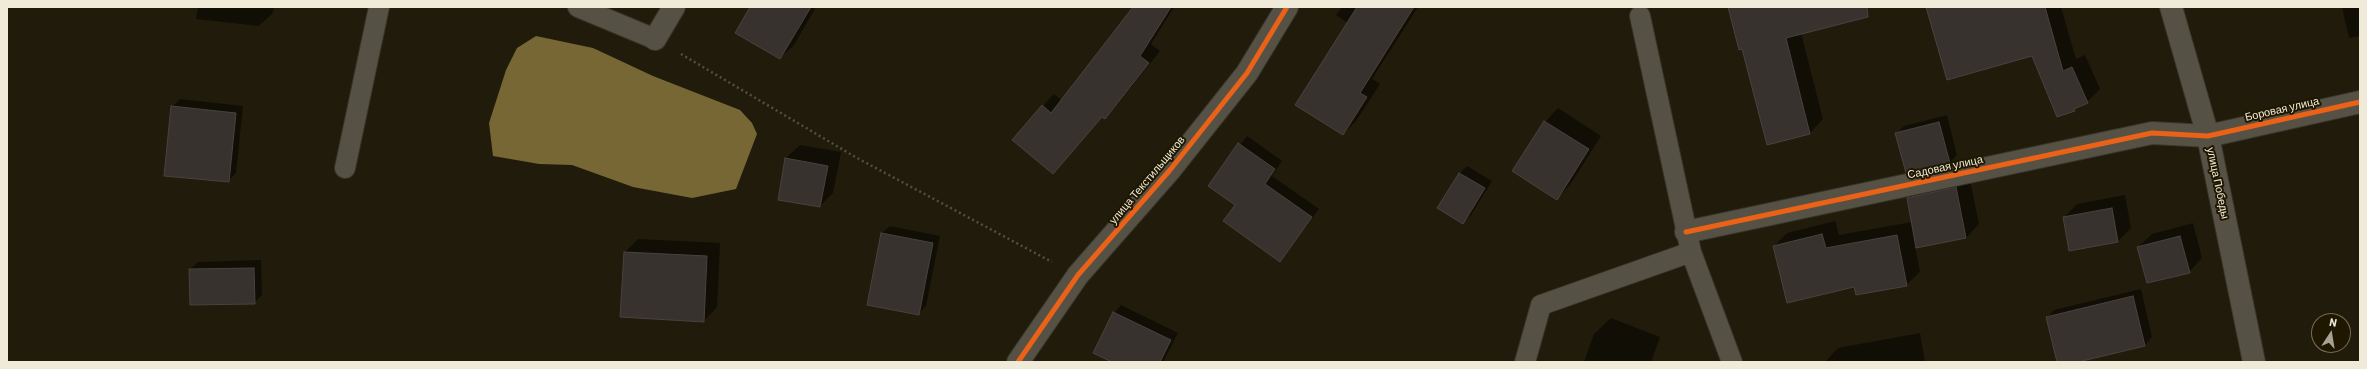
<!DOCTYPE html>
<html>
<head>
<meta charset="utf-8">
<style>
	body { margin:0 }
	#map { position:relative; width:2367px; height:369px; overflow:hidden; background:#201b0a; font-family:Barlow,sans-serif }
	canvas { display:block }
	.frame { position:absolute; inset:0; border:8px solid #f0ebd9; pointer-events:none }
	.north { position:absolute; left:2311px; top:313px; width:40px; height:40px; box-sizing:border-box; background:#1f1700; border:1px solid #736c57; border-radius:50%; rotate:12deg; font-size:11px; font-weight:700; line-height:16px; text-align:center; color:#f0ebd9 }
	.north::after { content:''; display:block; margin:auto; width:14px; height:18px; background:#a7a291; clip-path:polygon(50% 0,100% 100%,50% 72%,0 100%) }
</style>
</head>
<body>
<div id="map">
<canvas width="2367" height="369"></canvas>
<div class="frame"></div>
<div class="north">N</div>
</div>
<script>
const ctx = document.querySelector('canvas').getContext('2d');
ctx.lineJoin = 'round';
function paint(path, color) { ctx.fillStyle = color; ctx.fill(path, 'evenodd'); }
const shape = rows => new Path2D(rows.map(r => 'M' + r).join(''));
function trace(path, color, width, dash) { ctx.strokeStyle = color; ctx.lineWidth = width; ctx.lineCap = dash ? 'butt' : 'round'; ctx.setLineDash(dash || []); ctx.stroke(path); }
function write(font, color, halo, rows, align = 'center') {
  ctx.font = font + ' Barlow,sans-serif'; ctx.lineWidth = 4; ctx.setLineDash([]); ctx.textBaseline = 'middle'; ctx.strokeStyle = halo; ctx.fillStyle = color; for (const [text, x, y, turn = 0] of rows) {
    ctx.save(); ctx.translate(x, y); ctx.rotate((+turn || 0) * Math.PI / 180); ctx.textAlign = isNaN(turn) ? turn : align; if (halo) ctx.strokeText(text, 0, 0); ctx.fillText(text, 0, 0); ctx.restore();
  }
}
paint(shape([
	[536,36,593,48,653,76,740,110,752,123,757,134,736,189,692,198,633,187,572,165,539,164,493,156,489,123,506,70,517,48]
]), '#766735');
paint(shape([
	[198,7,274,7,273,13,259,26,196,19],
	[752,7,816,7,794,45,780,58],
	[1135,7,1174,7,1151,44,1160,51,1116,106,1105,118,1103,116,1064,161,1043,106,1054,94,1062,101],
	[1342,7,1418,7,1372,79,1380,84,1356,121,1343,134,1348,23,1336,15],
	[1729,7,1860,7,1801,33,1823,119,1810,133,1767,144,1743,48],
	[1927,7,2061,7,2076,59,2085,55,2100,89,2087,102,2074,110,2032,55],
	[2342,7,2360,7,2360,36,2349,38],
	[180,99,243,106,236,173,228,181,172,107],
	[1558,108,1601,136,1570,185,1557,198,1545,122],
	[1947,115,1957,155,1950,162,1897,133,1904,126],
	[1247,136,1282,161,1272,176,1319,209,1280,260,1236,205,1209,185],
	[800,145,841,152,833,193,820,206,786,158],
	[1467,166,1492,181,1471,215,1463,222,1439,208,1460,173],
	[1969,175,1979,224,1966,238,1915,247,1920,272,1906,285,1774,246,1787,233,1835,221,1839,235,1912,222,1908,198,1921,185],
	[2125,195,2131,228,2118,241,2064,218,2077,204],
	[2193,223,2202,258,2189,272,2138,247,2152,234],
	[890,226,940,236,926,306,918,314,882,233],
	[638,239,720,243,717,307,704,321,625,252],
	[261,260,262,295,254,303,190,269,198,262],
	[2141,289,2152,337,2145,345,2074,362,2058,362,2047,318,2054,310],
	[1121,305,1178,333,1163,362,1114,362,1114,313],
	[1611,318,1660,337,1651,362,1584,362,1594,334],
	[1920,333,1925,362,1825,362,1838,348]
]), '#0007');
const building = shape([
	[750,7,811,7,780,59,735,33,750,7],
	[1133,7,1171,7,1140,56,1149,63,1105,119,1102,117,1053,174,1012,140,1042,105,1051,113,1133,7],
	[1357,7,1414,7,1360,93,1367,97,1343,135,1295,105,1357,7],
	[1728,7,1867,7,1868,17,1786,38,1810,134,1767,145,1742,49,1739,50,1728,7],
	[1926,7,2045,7,2063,71,2072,67,2088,103,2074,109,2075,111,2057,117,2032,56,1947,80,1926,7],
	[171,106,236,113,229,182,164,176,171,106],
	[1544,121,1589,149,1557,200,1512,171,1544,121],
	[1939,122,1950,163,1906,173,1895,133,1939,122],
	[1238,143,1275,169,1265,184,1312,217,1280,262,1223,221,1235,205,1208,186,1238,143],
	[785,158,828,166,820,207,778,200,785,158],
	[1459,173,1485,188,1463,224,1437,208,1459,173],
	[1956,187,1966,238,1916,248,1907,198,1956,187],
	[2112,208,2118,242,2069,251,2063,217,2112,208],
	[881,233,933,243,919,315,867,305,881,233],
	[1822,234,1826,248,1897,235,1907,286,1856,295,1854,287,1787,303,1773,246,1822,234],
	[2180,236,2190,273,2147,283,2137,247,2180,236],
	[624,252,707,256,704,322,620,317,624,252],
	[254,268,255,304,190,305,189,269,254,268],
	[2133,296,2145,346,2078,362,2057,362,2046,317,2133,296],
	[1113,312,1171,340,1160,362,1112,362,1093,353,1113,312]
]);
paint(building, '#38322e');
trace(building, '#494240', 1);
const service = shape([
	[578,7,655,39],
	[1640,16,1691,252,1732,362],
	[345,168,379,7],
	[1525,362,1541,305,1691,252]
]);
const minor = shape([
	[655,39,674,7],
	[1686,232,2152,133,2208,136,2360,102],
	[1018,362,1078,275,1170,170,1247,73,1287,7]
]);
const tertiary = shape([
	[2171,7,2208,136,2254,362]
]);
trace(service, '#373429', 22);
trace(minor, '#373429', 24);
trace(tertiary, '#373429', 24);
trace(shape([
	[681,54,857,158,1052,262]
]), '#524f44', 2.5, [2, 3]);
trace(service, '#555144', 20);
trace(minor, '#555144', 22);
trace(tertiary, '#555144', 22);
trace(shape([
	[1686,232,2152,133,2208,136,2360,102],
	[1018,362,1078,275,1170,170,1247,73,1287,7]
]), '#ea6118', 5);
write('11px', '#f0ebd9', '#1f1700', [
	["Боровая улица",2282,109,-13],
	["Садовая улица",1945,167,-12],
	["улица Текстильщиков",1147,180,-50],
	["улица Победы",2218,183,78]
]);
</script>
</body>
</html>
